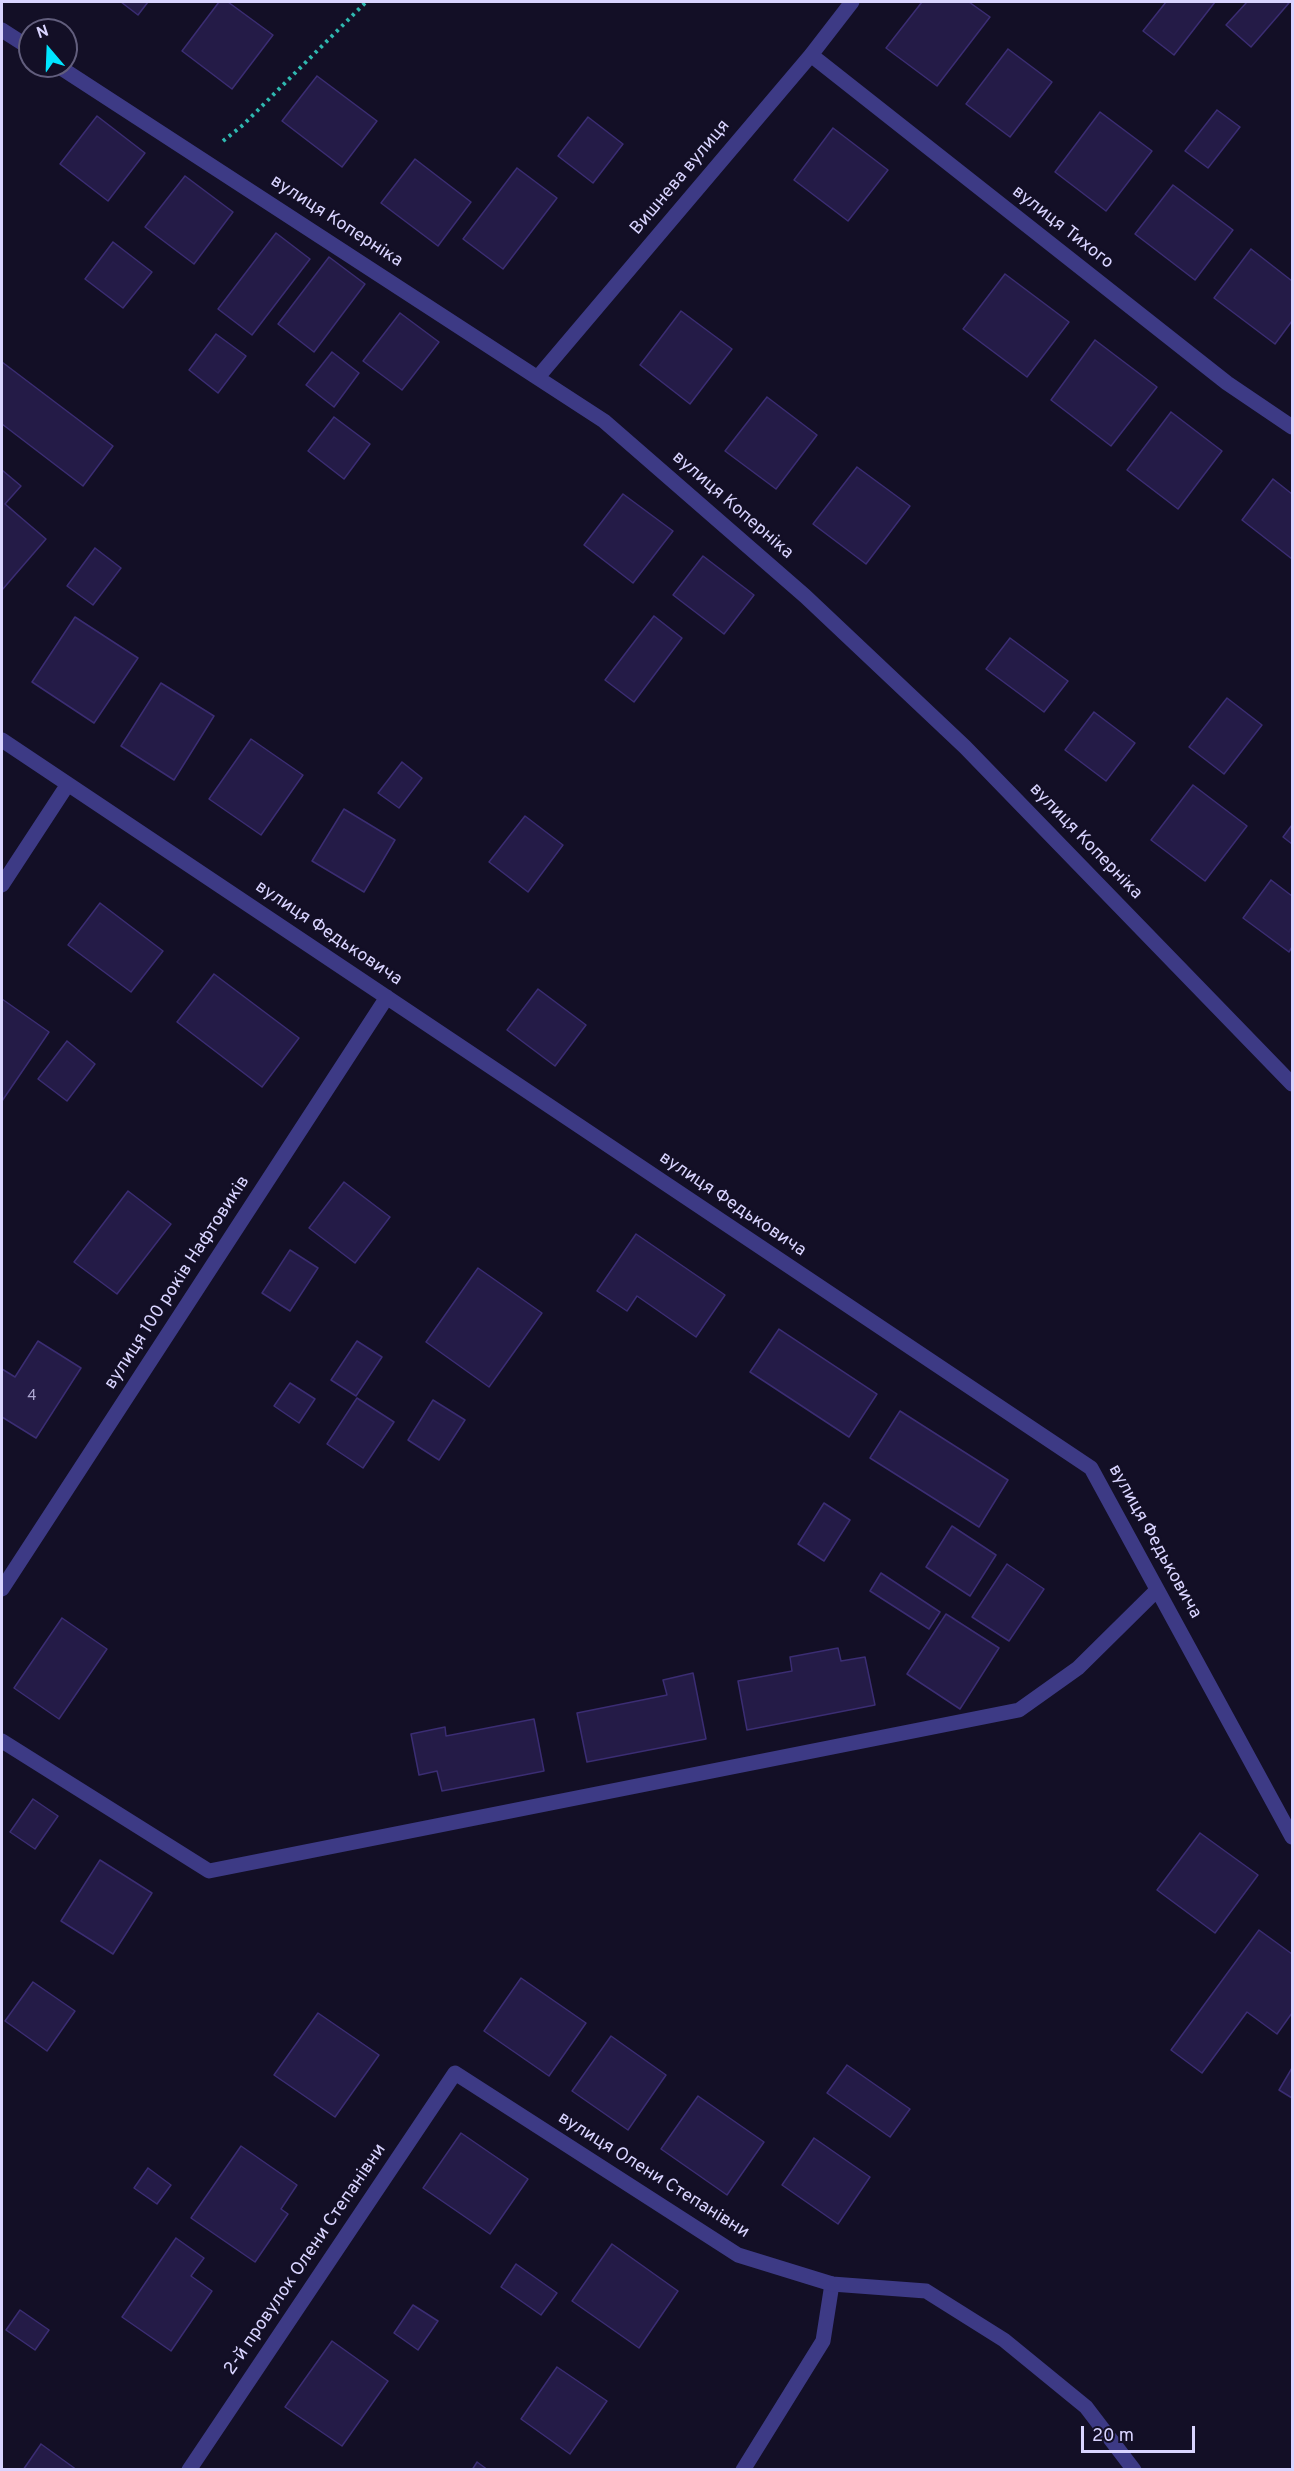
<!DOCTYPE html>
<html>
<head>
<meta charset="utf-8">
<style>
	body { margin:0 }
	#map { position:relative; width:1294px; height:2471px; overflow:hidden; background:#130f26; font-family:Overpass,sans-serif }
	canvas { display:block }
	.frame { position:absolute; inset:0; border:3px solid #d9d4ff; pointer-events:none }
	.north { position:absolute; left:18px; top:18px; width:60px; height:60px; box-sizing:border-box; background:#130f26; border:2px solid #625e7d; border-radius:50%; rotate:341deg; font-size:16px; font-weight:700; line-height:24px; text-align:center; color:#d9d4ff }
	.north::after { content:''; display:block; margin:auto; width:21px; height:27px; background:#00e5ff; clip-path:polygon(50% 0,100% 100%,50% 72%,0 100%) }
	.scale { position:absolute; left:1081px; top:2426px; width:114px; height:27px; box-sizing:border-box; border:3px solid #d9d4ff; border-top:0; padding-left:8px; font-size:18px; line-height:21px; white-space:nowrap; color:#d9d4ff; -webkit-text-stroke:4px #130f26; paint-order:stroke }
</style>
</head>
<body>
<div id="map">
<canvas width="1294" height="2471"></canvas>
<div class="frame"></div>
<div class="north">N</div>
<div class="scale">20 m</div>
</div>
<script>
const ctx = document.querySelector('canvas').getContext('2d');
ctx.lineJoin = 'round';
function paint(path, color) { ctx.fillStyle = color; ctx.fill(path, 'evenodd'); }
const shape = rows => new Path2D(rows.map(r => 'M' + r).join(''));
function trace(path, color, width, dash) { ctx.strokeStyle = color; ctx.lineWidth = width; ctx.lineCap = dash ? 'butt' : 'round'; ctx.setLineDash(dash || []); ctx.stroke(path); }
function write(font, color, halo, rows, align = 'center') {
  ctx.font = font + ' Overpass,sans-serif'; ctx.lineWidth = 5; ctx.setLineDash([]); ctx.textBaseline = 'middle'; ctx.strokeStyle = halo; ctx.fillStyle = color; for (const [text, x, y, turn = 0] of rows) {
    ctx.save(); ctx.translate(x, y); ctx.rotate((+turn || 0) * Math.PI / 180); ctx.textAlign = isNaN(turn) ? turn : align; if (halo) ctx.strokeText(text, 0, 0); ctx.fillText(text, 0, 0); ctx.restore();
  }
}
const building = shape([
	[121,2,148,2,138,15,121,2],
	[219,2,228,2,273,35,232,89,182,51,219,2],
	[922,2,969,2,990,17,937,86,886,48,922,2],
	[1166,2,1215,2,1174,55,1143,31,1166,2],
	[1247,2,1286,2,1289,3,1251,47,1226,25,1247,2],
	[1008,49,1052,82,1010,137,966,104,1008,49],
	[317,76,377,121,342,167,282,121,317,76],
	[1217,110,1240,127,1208,168,1185,151,1217,110],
	[1100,112,1152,151,1106,211,1055,172,1100,112],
	[97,116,145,153,108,201,60,164,97,116],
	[588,117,623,144,593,183,558,156,588,117],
	[833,128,888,170,848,221,794,180,833,128],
	[415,159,471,202,438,246,381,203,415,159],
	[517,168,557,198,503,269,463,239,517,168],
	[185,176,233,212,194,264,145,227,185,176],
	[1173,185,1233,230,1195,280,1135,234,1173,185],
	[276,233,310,259,252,335,218,309,276,233],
	[113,242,152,272,123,308,85,279,113,242],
	[1251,249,1292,281,1292,321,1275,344,1214,298,1251,249],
	[329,257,365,284,314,352,278,324,329,257],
	[1005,274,1069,322,1027,377,963,329,1005,274],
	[681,311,732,349,690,404,640,365,681,311],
	[400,313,439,342,402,390,363,361,400,313],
	[216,334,246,356,218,393,189,370,216,334],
	[1095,340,1157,387,1111,446,1051,400,1095,340],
	[332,352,359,373,334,407,306,385,332,352],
	[2,362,113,446,83,486,2,424,2,362],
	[767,397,817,435,776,489,725,451,767,397],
	[1171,412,1222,451,1178,509,1127,470,1171,412],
	[334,417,370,444,344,479,308,451,334,417],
	[857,467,910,506,866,564,813,524,857,467],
	[2,470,21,486,5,504,46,539,2,590,2,470],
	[1273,479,1292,494,1292,559,1242,520,1273,479],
	[623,494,673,531,633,583,584,545,623,494],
	[95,548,121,568,93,605,67,586,95,548],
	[703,556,754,595,724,634,673,595,703,556],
	[654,616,682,638,634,702,605,680,654,616],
	[75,617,138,658,94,723,32,682,75,617],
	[1010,638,1068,681,1044,712,986,669,1010,638],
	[161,683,214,716,174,780,121,746,161,683],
	[1227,698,1262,725,1224,774,1189,747,1227,698],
	[1094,712,1135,743,1106,781,1065,750,1094,712],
	[251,739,303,775,261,835,209,799,251,739],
	[402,762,422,778,399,808,378,793,402,762],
	[1193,785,1247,826,1205,881,1151,840,1193,785],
	[344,809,395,840,364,892,312,861,344,809],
	[525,816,563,845,528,892,489,862,525,816],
	[1292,825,1292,844,1283,837,1292,825],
	[1271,880,1292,896,1292,947,1289,952,1243,918,1271,880],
	[100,903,163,951,131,992,68,945,100,903],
	[214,974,299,1038,262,1087,177,1022,214,974],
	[538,989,586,1025,555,1066,507,1030,538,989],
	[2,999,49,1032,2,1101,2,999],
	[67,1041,95,1064,67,1101,38,1079,67,1041],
	[344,1182,390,1217,355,1263,309,1228,344,1182],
	[128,1191,171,1224,117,1294,74,1262,128,1191],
	[636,1234,725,1295,696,1337,637,1296,627,1311,597,1291,636,1234],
	[290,1250,318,1268,290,1311,262,1293,290,1250],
	[478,1268,542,1313,489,1387,426,1342,478,1268],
	[779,1329,877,1394,849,1437,750,1372,779,1329],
	[38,1341,81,1368,36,1438,2,1417,2,1369,15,1377,38,1341],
	[357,1341,382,1357,356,1396,331,1380,357,1341],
	[290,1383,315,1399,299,1423,274,1406,290,1383],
	[357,1398,394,1422,363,1468,327,1444,357,1398],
	[433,1400,465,1420,439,1460,408,1440,433,1400],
	[900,1411,1008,1480,979,1527,870,1458,900,1411],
	[824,1503,850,1520,824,1561,798,1544,824,1503],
	[952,1526,996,1555,970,1596,926,1567,952,1526],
	[1007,1564,1044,1589,1009,1641,972,1617,1007,1564],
	[881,1573,940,1612,929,1629,870,1591,881,1573],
	[946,1614,999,1648,960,1709,907,1674,946,1614],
	[62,1618,107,1649,59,1719,14,1688,62,1618],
	[838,1648,841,1661,865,1657,875,1705,747,1730,738,1681,792,1671,790,1657,838,1648],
	[693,1673,706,1739,587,1762,577,1713,667,1695,663,1680,693,1673],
	[534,1719,544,1771,442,1791,437,1771,419,1775,411,1734,445,1727,446,1736,534,1719],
	[33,1799,58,1816,35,1849,10,1832,33,1799],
	[1200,1833,1258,1875,1215,1933,1157,1890,1200,1833],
	[100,1860,152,1893,113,1954,61,1921,100,1860],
	[1259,1930,1292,1954,1292,2013,1277,2034,1247,2012,1202,2073,1171,2050,1259,1930],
	[521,1978,586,2023,549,2076,484,2031,521,1978],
	[33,1982,75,2011,47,2051,5,2021,33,1982],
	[318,2013,379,2055,335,2117,274,2075,318,2013],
	[611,2036,666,2075,628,2130,572,2091,611,2036],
	[847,2065,910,2109,890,2137,827,2093,847,2065],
	[1292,2068,1292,2098,1279,2090,1292,2068],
	[698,2096,764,2142,727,2195,661,2149,698,2096],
	[461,2133,528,2179,490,2234,423,2188,461,2133],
	[814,2138,870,2177,838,2224,782,2185,814,2138],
	[241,2146,297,2185,281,2209,288,2214,255,2262,191,2218,241,2146],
	[148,2168,171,2185,157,2204,134,2188,148,2168],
	[176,2238,204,2258,191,2276,212,2291,171,2351,122,2317,176,2238],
	[612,2244,678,2291,639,2348,572,2301,612,2244],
	[516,2264,557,2293,541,2315,501,2287,516,2264],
	[413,2305,438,2321,418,2350,394,2333,413,2305],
	[20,2310,49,2330,35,2350,6,2330,20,2310],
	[332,2341,388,2381,342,2446,285,2407,332,2341],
	[557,2367,607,2401,570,2454,521,2419,557,2367],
	[41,2444,77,2470,23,2470,41,2444],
	[477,2462,488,2470,472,2470,477,2462]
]);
paint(building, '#241b47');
trace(building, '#3b2d73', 1.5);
trace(shape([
	[223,141,243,125,366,2]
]), '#2fb8b0', 4, [3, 4.5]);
trace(shape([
	[743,2470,823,2341,832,2284]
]), '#3d3a85', 15);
trace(shape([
	[2,30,30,48],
	[811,55,1227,383,1292,427],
	[58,66,604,421,805,596,965,747,1292,1084],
	[538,377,811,55,852,2],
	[2,740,1091,1468,1292,1837],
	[2,885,68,784],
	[2,1589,387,997],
	[2,1741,209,1871,1019,1710,1078,1668,1157,1590],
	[189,2470,455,2073,738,2255,832,2284,926,2291,1004,2340,1086,2407,1134,2470]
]), '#3d3a85', 15);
write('15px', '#aca6d1', null, [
	["4",32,1397]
]);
write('18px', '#d9d4ff', '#130f26', [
	["Вишнева вулиця",681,178,-50],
	["вулиця Коперніка",336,222,33],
	["вулиця Тихого",1062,228,38],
	["вулиця Коперніка",732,506,41],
	["вулиця Коперніка",1085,842,46],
	["вулиця Федьковича",328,934,34],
	["вулиця Федьковича",732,1205,34],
	["вулиця 100 років Нафтовиків",178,1283,-57],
	["вулиця Федьковича",1154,1542,61],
	["вулиця Олени Степанівни",653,2176,32],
	["2-й провулок Олени Степанівни",306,2260,-56]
]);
</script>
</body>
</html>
